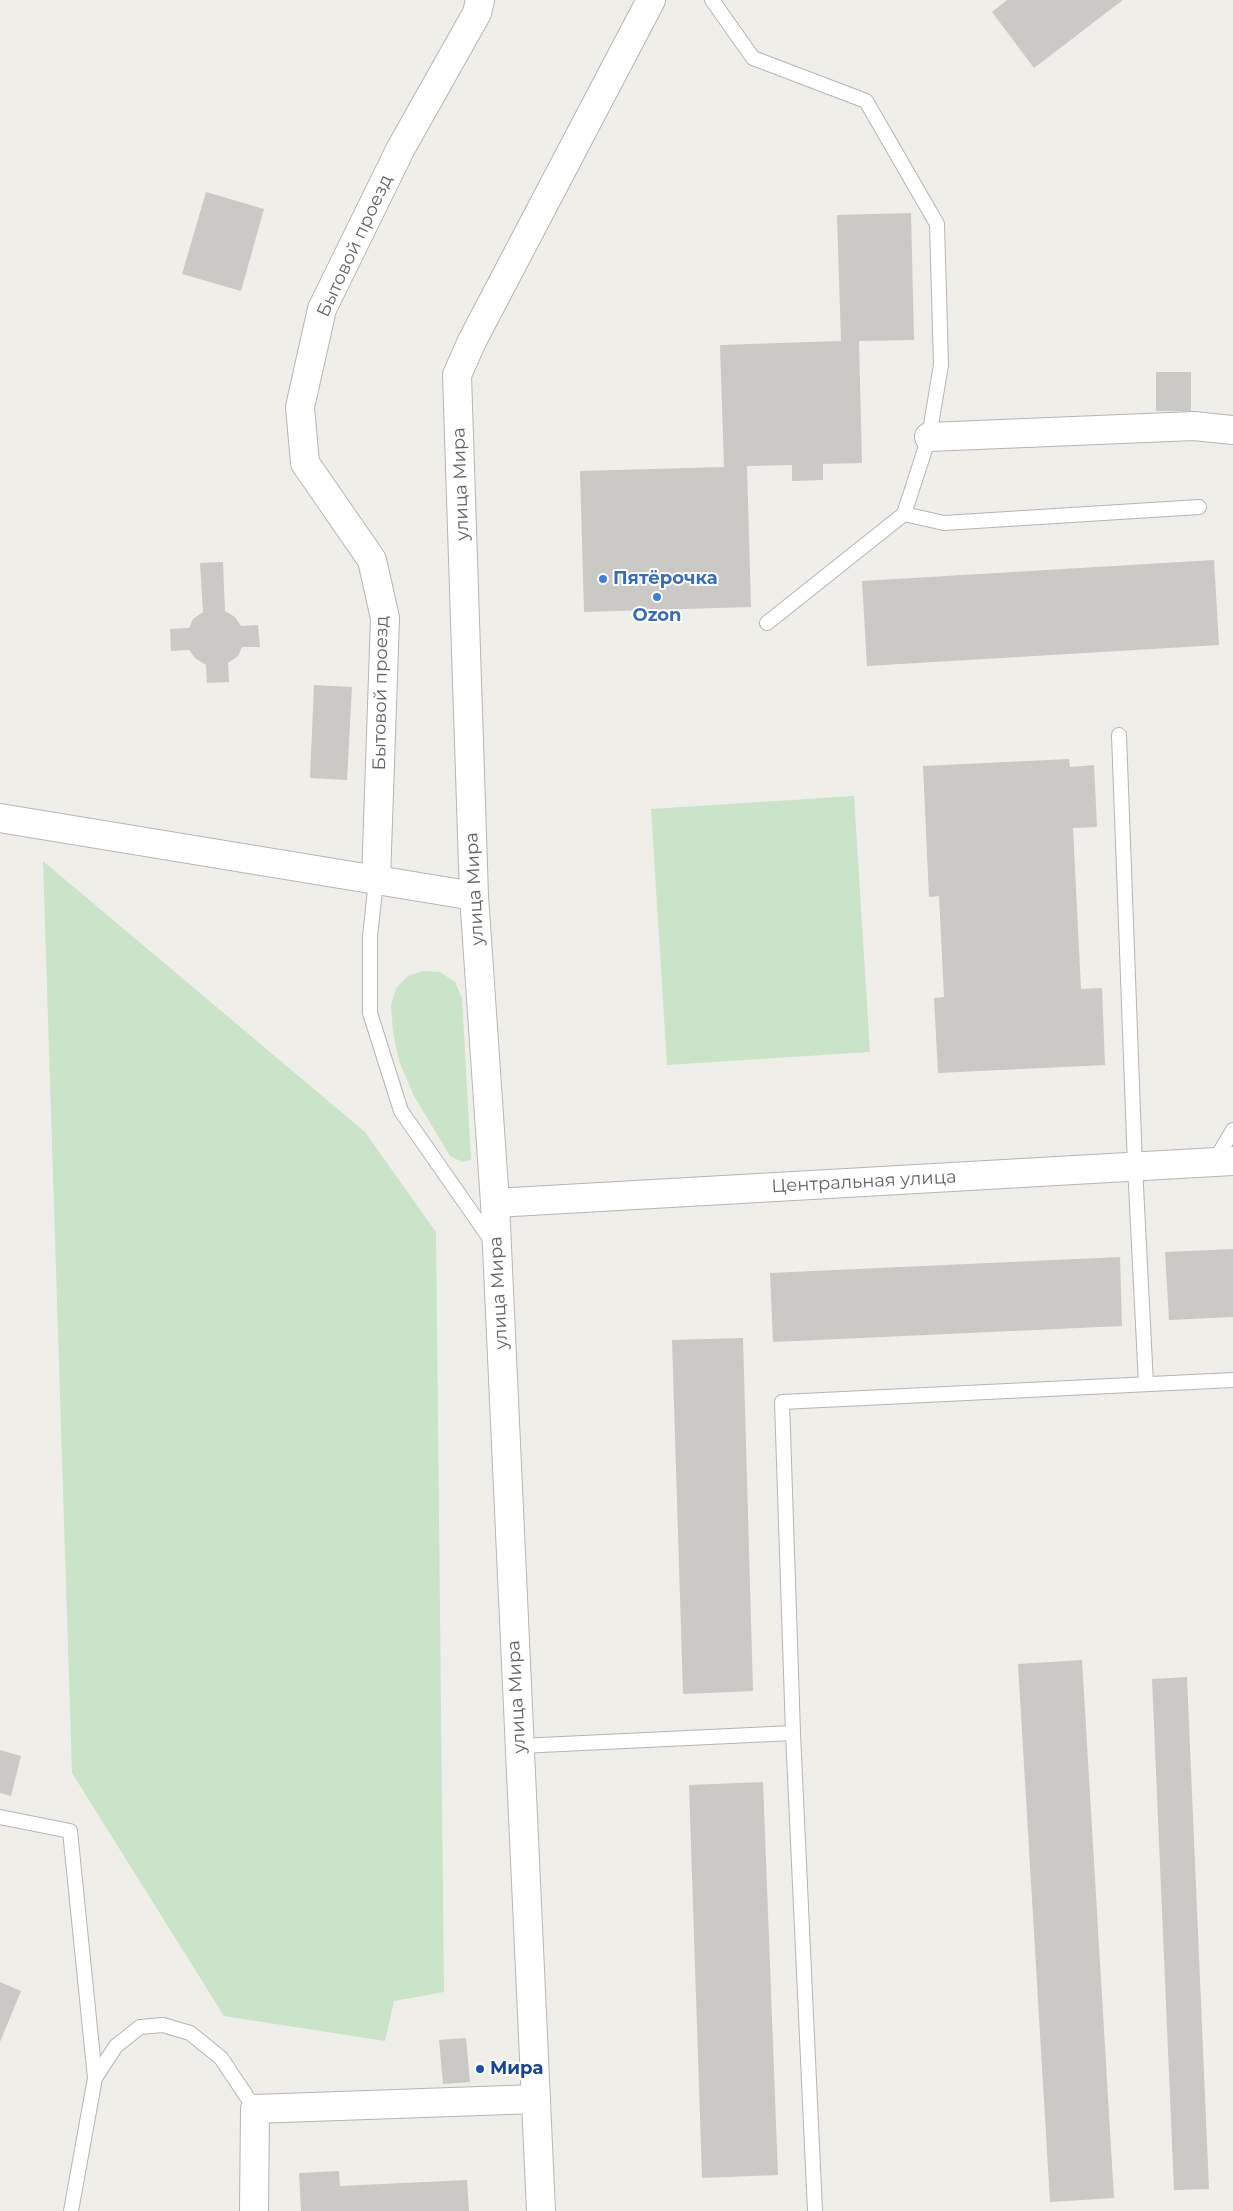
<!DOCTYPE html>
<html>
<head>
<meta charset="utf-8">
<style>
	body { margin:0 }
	canvas { display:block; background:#f0eee9 }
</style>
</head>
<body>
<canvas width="1233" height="2211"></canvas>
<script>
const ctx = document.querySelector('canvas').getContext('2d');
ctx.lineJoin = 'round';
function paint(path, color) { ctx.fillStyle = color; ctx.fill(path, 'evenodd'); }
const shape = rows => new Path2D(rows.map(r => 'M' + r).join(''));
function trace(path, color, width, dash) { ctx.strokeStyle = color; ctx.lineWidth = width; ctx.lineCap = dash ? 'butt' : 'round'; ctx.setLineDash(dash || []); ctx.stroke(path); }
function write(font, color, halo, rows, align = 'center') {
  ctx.font = font + ' Montserrat,sans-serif'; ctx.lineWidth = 4; ctx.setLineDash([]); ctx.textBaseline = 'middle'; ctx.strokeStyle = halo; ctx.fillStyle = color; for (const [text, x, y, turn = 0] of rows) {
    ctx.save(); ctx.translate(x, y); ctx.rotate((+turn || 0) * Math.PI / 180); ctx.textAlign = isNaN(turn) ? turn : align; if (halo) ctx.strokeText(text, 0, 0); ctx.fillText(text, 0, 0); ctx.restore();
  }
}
paint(shape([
	[854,796,870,1052,667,1065,651,809],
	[43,861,365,1132,436,1232,444,1992,394,2001,385,2041,224,2016,72,1773],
	[423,971,440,972,455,982,462,998,471,1160,462,1162,450,1156,414,1096,399,1061,393,1032,391,1005,396,988,408,976]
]), '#cae4c9');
paint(shape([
	[1007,0,1123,0,1034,68,992,12],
	[206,192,264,209,241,291,182,274],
	[911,213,914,340,859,341,862,463,823,464,823,480,792,481,792,465,747,466,751,607,584,612,580,471,724,467,720,345,841,341,837,215],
	[1156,372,1191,372,1191,411,1156,411],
	[1214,560,1219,645,867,666,862,581],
	[223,562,225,611,235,617,241,626,258,625,260,647,242,647,238,656,228,663,229,682,207,683,206,665,195,658,189,650,171,651,170,629,189,628,193,619,203,612,200,563],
	[314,685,352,687,347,780,310,778],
	[1069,759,1070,767,1094,765,1097,827,1073,828,1081,989,1102,988,1105,1065,938,1073,934,998,944,997,939,896,929,897,923,766],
	[1233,1249,1233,1317,1169,1320,1165,1252],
	[1120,1257,1122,1326,773,1342,770,1273],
	[743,1338,753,1691,683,1694,672,1340],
	[1082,1660,1114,2198,1050,2202,1018,1664],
	[1187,1677,1209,2189,1174,2190,1152,1679],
	[0,1750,21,1756,11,1796,0,1793],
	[763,1782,778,2175,702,2178,689,1785],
	[0,1982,21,1991,0,2042],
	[466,2038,470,2082,443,2084,439,2040],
	[339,2171,340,2186,467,2180,469,2211,301,2211,299,2173]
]), '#cbc9c5');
const lane = shape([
	[712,0,753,58,866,101,937,224,941,365,929,437,904,514,767,623],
	[904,514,944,523,1199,507],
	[1119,735,1135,1166,1146,1384],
	[376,880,370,937,370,1013,401,1111,493,1243],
	[1214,1162,1233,1130],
	[793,1733,815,2211],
	[520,1746,793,1733,782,1402,1233,1380],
	[0,1817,70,1831,95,2078],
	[71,2211,95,2078,116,2046,140,2027,163,2025,190,2033,221,2058,255,2109]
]);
const street = shape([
	[929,437,1194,426,1233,430],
	[376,880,385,618,372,560,305,463,300,407,322,309,401,148,477,13,480,0],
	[474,896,457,375,472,341,651,0],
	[495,1203,1233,1161],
	[254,2211,255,2109,536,2099]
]);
const secondary = shape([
	[0,818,474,896,495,1203,541,2211]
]);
trace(lane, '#b3b5b9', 16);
trace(street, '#b3b5b9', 30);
trace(secondary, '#b5b7bb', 30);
trace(lane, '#fff', 14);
trace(street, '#fff', 28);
trace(secondary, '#fff', 28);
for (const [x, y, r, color] of [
	[603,579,5,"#3f7fe0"],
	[657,597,5,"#3f7fe0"],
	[480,2069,5,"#1a4fb4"]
]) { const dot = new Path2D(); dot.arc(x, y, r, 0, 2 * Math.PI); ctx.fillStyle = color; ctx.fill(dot); trace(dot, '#fff', 2); }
write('18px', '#606367', '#fff', [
	["Бытовой проезд",355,246,-65],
	["улица Мира",461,484,-92],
	["Бытовой проезд",381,693,-89],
	["улица Мира",475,889,-93],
	["Центральная улица",864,1182,-3],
	["улица Мира",499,1293,-93],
	["улица Мира",517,1697,-93]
]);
write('bold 18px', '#366cbe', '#fff', [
	["Пятёрочка",613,579],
	["Ozon",657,616,"center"]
], 'left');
write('bold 18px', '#164399', '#fff', [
	["Мира",490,2069]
], 'left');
</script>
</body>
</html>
